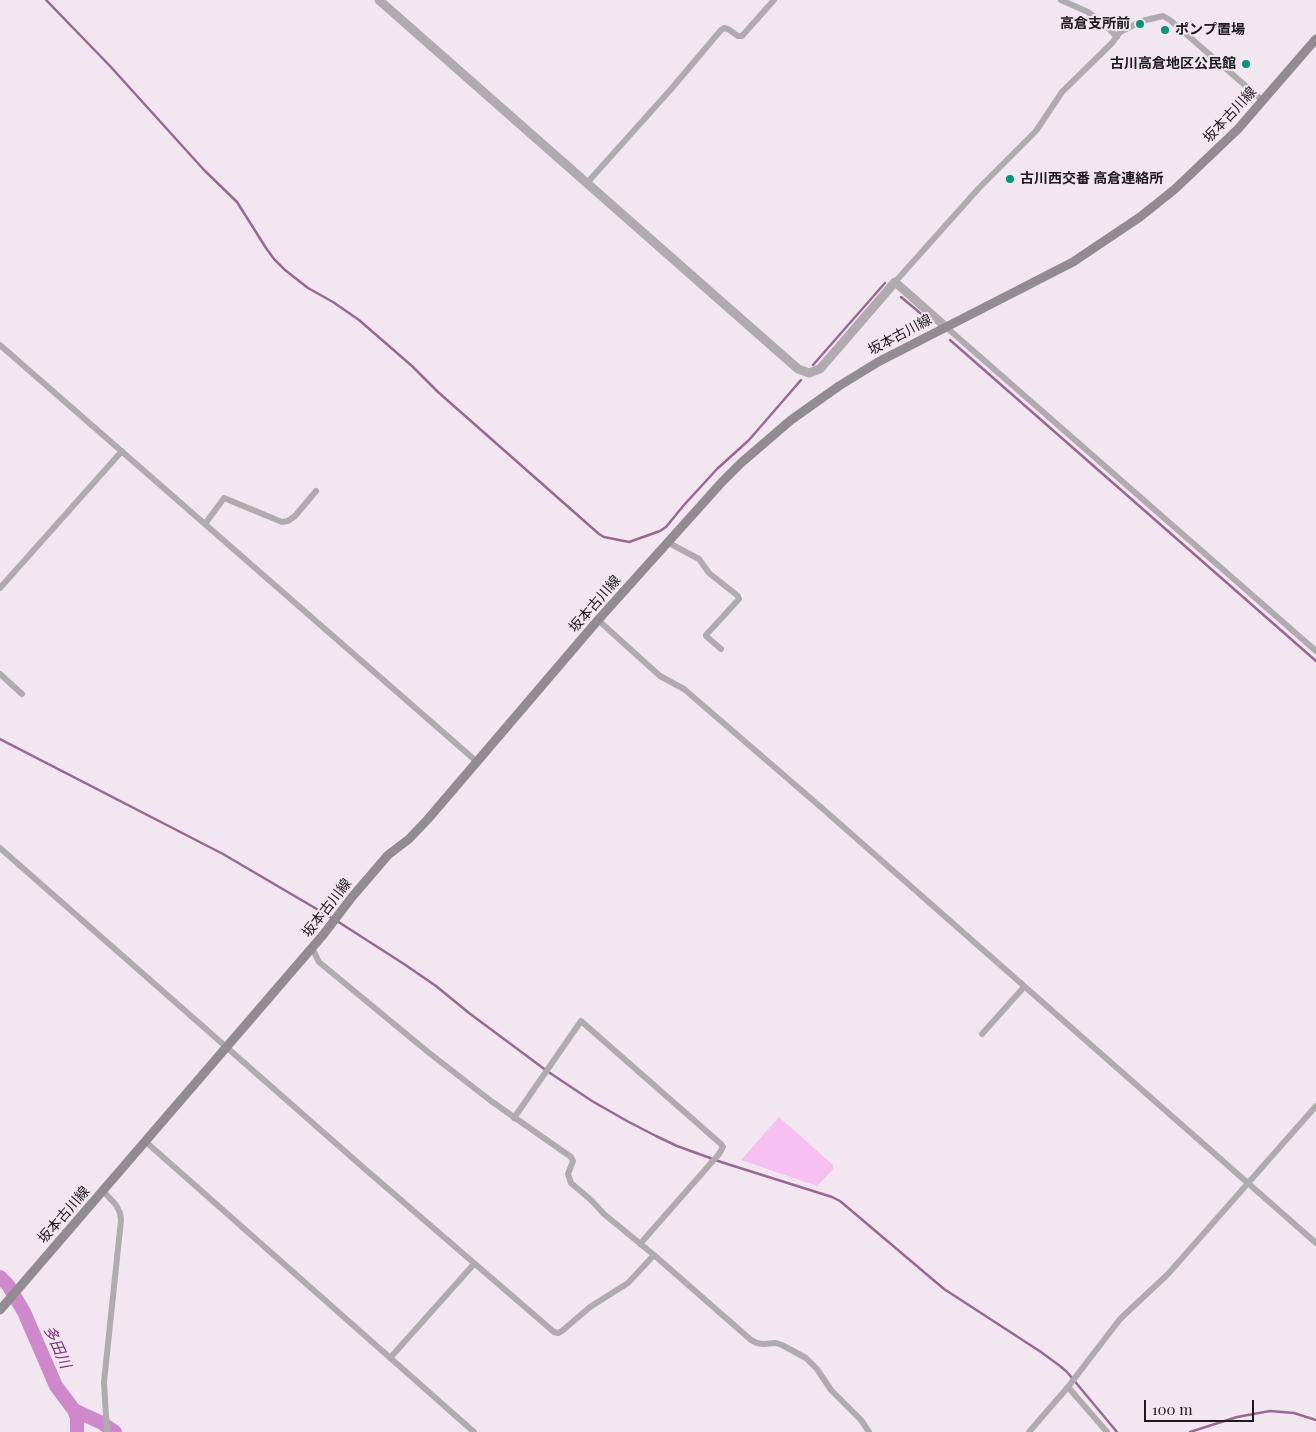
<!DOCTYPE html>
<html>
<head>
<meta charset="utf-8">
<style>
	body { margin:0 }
	#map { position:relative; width:1316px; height:1432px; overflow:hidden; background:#f2e7f1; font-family:"Playfair Display",serif }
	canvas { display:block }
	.scale { position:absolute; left:1144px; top:1400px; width:110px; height:22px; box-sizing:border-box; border:2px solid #1d191d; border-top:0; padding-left:6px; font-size:15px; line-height:18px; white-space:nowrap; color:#1d191d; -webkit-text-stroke:4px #f2e7f1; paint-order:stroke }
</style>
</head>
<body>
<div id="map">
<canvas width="1316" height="1432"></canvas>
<div class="scale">100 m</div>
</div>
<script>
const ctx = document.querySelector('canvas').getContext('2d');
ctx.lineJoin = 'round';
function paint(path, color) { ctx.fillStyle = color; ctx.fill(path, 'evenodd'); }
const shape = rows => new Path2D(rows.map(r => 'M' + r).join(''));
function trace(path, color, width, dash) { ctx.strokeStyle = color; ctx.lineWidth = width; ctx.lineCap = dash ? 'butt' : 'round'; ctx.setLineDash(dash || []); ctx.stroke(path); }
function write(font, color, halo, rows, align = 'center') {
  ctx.font = font + ' "Playfair Display","Noto Sans JP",serif'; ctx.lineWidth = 4; ctx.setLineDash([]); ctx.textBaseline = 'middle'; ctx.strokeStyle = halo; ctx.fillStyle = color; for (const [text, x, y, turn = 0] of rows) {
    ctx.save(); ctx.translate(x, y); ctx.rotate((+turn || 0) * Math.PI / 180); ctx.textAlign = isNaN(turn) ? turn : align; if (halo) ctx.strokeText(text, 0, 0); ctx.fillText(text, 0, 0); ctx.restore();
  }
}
paint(shape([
	[779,1117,833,1165,833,1169,817,1186,741,1160]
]), '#f6c0f2');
trace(shape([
	[46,0,110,66,204,170,237,202,266,248,274,259,285,270,308,288,333,302,359,320,412,366,438,392,599,534,604,537,629,542,660,531,666,527,684,505,717,469,749,440,801,380],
	[901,297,925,317],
	[950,340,1316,661],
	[813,365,885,283],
	[0,739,223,854,332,918],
	[337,921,404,964,436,986,469,1013,547,1071,592,1101,627,1121,656,1136,677,1146,721,1162,832,1197,840,1201,944,1289,1041,1352,1060,1366,1067,1372,1117,1432],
	[1190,1432,1237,1417,1270,1411,1294,1413,1316,1420]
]), '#9a6797', 2.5);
trace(shape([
	[0,1277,8,1285,24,1312,56,1386,74,1410,77,1418,77,1432],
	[74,1410,102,1423,115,1432]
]), '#cf88cb', 14);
trace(shape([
	[1061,0,1088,12,1105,25,1117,37],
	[587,183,672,88,721,30,724,28,728,29,738,36,742,36,774,0],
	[895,282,979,188,1036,131,1062,92,1112,43,1120,32,1142,21,1163,16,1170,20,1263,101],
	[946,327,1316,651],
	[0,345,476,761],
	[205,524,224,498,282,522,288,521,295,516,316,491],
	[667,542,699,559,709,573,738,596,739,599,706,635,706,636,721,649],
	[0,588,122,451],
	[598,620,660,676,684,689,823,809,1316,1243],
	[0,674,22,694],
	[0,848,365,1169,554,1332,558,1333,562,1331,590,1307,628,1283,654,1255],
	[312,948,319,962,428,1052,491,1101,571,1157,573,1161,568,1174,571,1183,591,1200,604,1214,654,1255,751,1340,757,1343,763,1344,776,1343,782,1345,806,1358,817,1369,831,1390,861,1420,869,1432],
	[982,1034,1024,987],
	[514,1118,581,1021,721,1144,723,1147,719,1154,640,1244],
	[146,1142,474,1432],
	[103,1191,116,1205,120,1213,121,1220,104,1382,107,1432],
	[390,1358,474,1264],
	[1068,1387,1107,1432],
	[1029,1432,1068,1387,1120,1319,1168,1274,1316,1106]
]), '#b0abaf', 6);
trace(shape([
	[379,0,798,369,809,373,820,369,895,282,946,327]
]), '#b0abaf', 9);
trace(shape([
	[0,1310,323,935,352,897,388,855,409,839,428,819,598,620,722,482,741,463,791,420,839,386,878,362,1073,262,1140,217,1175,189,1238,129,1316,39]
]), '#938b92', 9);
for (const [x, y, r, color] of [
	[1140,24,5,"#059380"],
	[1165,30,5,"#059380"],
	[1246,64,5,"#059380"],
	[1010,179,5,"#059380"]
]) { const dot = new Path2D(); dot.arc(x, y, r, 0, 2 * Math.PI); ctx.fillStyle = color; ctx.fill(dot); trace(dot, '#f2e7f1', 2); }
write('bold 14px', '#1d191d', '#f2e7f1', [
	["高倉支所前",1130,24],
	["ポンプ置場",1175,30,"left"],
	["古川高倉地区公民館",1236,64],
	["古川西交番 高倉連絡所",1020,179,"left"]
], 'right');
write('14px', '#1d191d', '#f2e7f1', [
	["坂本古川線",1230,115,-47],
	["坂本古川線",900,335,-28],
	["坂本古川線",595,604,-49],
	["坂本古川線",327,908,-52],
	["坂本古川線",64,1215,-49]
]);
write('italic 15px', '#812d7f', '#f2e7f1', [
	["多田川",57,1347,66]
]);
</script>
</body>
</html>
